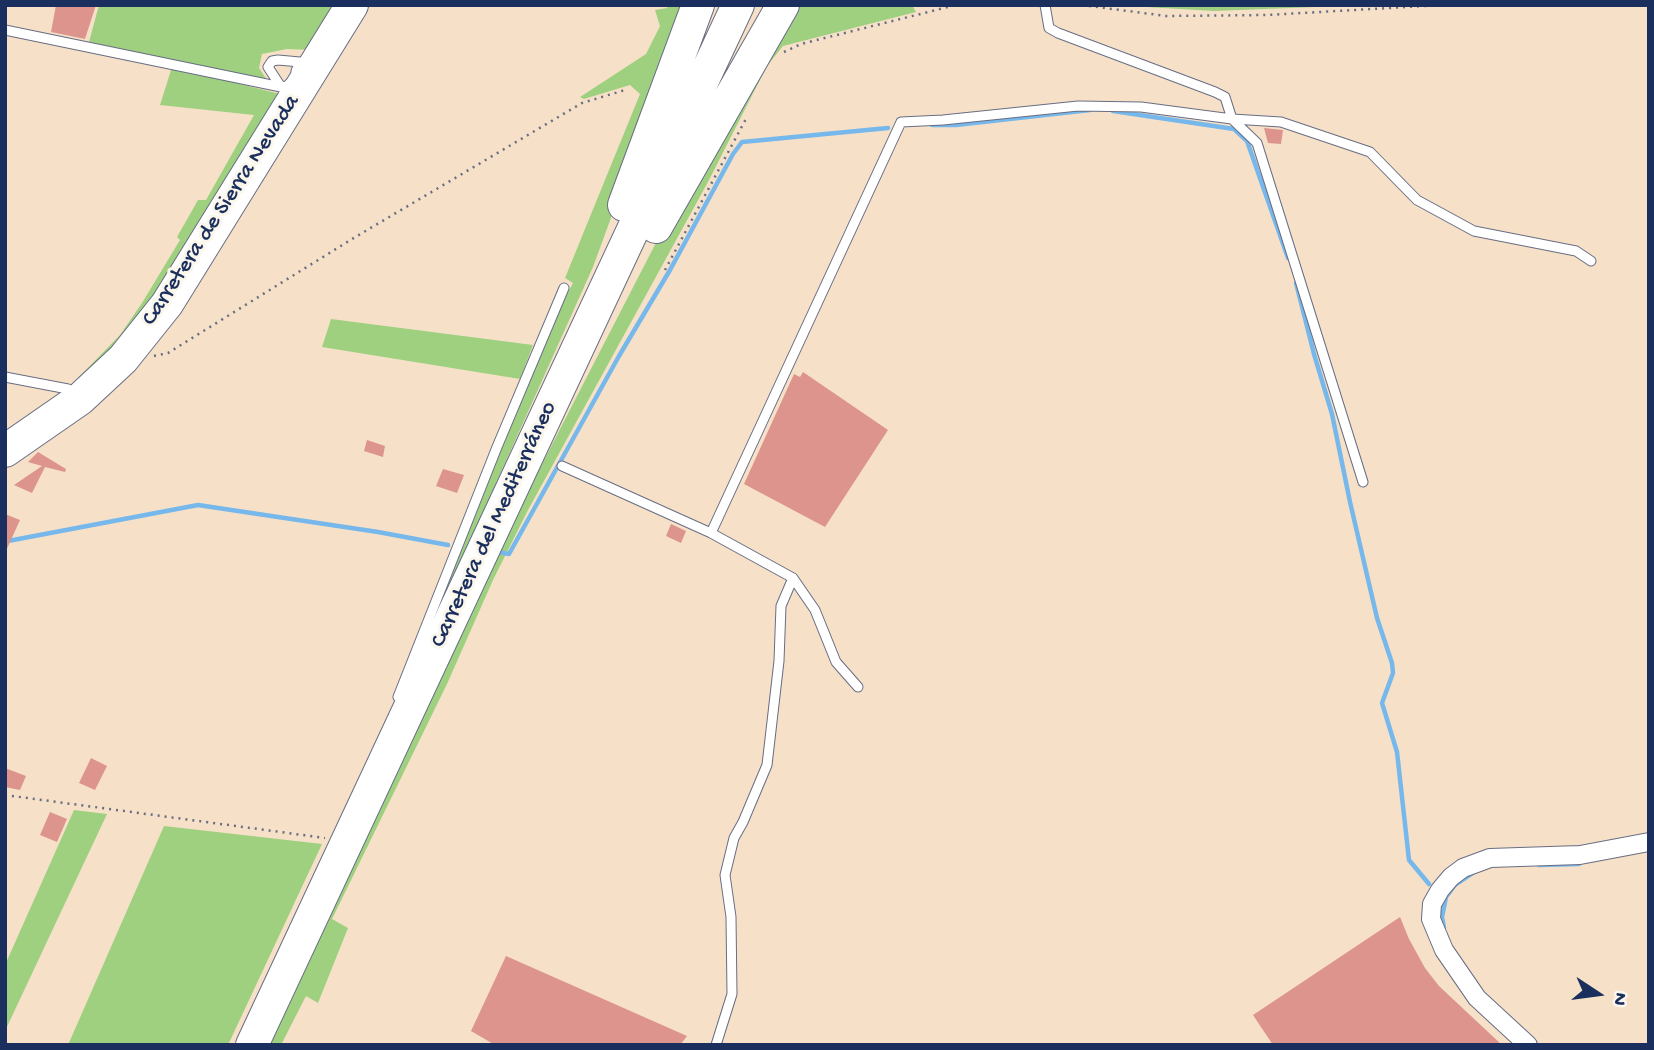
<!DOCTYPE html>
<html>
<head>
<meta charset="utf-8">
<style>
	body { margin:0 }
	#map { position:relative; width:1654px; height:1050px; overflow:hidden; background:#f6e1c8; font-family:"Gochi Hand",sans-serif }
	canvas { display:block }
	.frame { position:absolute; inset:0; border:7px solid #1b2f5e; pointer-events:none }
	.north { position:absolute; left:1563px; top:959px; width:70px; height:70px; -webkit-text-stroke:5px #fbf7ec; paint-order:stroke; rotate:103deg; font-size:19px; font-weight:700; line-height:28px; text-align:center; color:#1b2f5e }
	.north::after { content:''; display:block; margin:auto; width:24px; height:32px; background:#1b2f5e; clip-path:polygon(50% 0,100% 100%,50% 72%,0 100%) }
</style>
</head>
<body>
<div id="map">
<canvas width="1654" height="1050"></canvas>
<div class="frame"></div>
<div class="north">N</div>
</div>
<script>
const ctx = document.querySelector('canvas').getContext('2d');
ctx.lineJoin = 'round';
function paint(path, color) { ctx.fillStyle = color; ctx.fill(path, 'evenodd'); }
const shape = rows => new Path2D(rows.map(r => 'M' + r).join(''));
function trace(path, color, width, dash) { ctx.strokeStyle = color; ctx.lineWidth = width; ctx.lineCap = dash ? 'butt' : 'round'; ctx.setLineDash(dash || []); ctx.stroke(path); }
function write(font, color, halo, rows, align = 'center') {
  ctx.font = font + ' "Gochi Hand",sans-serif'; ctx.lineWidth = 6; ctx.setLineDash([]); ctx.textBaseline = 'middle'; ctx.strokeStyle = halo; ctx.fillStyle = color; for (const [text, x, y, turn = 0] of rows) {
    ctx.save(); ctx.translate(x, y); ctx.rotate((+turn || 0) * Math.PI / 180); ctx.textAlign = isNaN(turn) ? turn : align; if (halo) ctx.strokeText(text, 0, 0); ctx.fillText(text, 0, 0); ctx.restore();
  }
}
paint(shape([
	[99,5,338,5,310,50,287,49,262,54,259,68,267,80,89,42],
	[668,5,689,5,593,267,488,501,455,584,396,712,493,468,557,313,573,283,565,278,640,94,630,85,584,99,580,97,646,54,660,26,655,10,667,8],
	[789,5,912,5,916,12,783,46,767,66,708,182,528,510,493,580,447,684,332,919,348,928,318,1003,306,996,281,1045,266,1045,492,561,660,235],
	[1112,5,1366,5,1214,11],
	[172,67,280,94,142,316,80,383,77,379,120,335,142,303,180,240,177,237,198,200,206,200,254,115,160,105],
	[331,319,533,345,520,379,322,347],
	[74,810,107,814,5,1031,5,965],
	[164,826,322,844,228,1045,68,1045]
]), '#9ed080');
trace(shape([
	[1113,111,1234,129,1247,141,1288,258],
	[932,125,956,125,1090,110],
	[1296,283,1314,354,1332,414,1350,502,1377,618,1392,663,1393,673,1382,703,1397,752,1409,860,1429,884],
	[8,541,198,505,378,532,448,545],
	[498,552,509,554,619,356,670,270,733,154,742,142,888,128],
	[1539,865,1579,864],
	[1444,928,1442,917,1446,897,1455,885,1476,871]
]), '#76b8eb', 4.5);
paint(shape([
	[56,5,96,5,85,39,51,32],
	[1264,128,1283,130,1281,144,1268,143],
	[803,372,888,430,825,527,744,484,794,374,800,377],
	[367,440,385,446,383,457,364,451],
	[38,452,66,469,65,472,45,467,32,493,14,485,42,466,28,462],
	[443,469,464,475,457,493,436,486],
	[5,514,20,520,5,553],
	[671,524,686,531,681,543,666,536],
	[91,758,107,766,95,790,79,783],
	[5,768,26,776,20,790,5,787],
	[50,812,67,819,57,842,40,835],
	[1400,917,1409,939,1425,968,1439,986,1502,1045,1273,1045,1253,1015],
	[506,956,687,1036,680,1045,495,1045,471,1031]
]), '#dc948d');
const lane = shape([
	[5,30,281,87,287,86,290,83],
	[281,87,268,67,272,61,278,60,300,62,296,71],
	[1232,119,1281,122,1370,152,1417,200,1474,231,1576,251,1591,261],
	[1232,119,1257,143,1363,482],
	[5,377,68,389,74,394],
	[562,466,711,533,793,578,815,610,836,662,858,687],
	[711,533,901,122,943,120,1078,106,1141,107,1232,119,1225,97,1215,92,1058,33,1049,28,1045,5],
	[398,697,497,447,564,288],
	[716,1045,732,994,731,917,725,875,734,838,743,822,767,765,779,661,781,606,793,578]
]);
const street = shape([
	[1528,1045,1477,998,1444,950,1431,919,1432,904,1440,890,1451,877,1463,868,1490,858,1580,855,1649,842]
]);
const highway = shape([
	[624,205,698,5],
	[656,227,783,5],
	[5,451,80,399,123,359,167,304,352,5],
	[252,1045,738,5]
]);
trace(lane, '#686d83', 11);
trace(street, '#686d83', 20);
trace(highway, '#686d83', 34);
trace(shape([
	[1082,5,1166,16,1267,15,1442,5],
	[784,52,801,44,956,5],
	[665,270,747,117],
	[154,356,168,353,352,239,582,103,625,90],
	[5,795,325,838]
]), '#686d83', 2.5, [2, 5]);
trace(lane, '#fff', 9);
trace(street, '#fff', 18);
trace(highway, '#fff', 32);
write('23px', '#1b2f5e', '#fbf7ec', [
	["Carretera de Sierra Nevada",222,211,-57],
	["Carretera del Mediterráneo",495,525,-65]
]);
</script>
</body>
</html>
